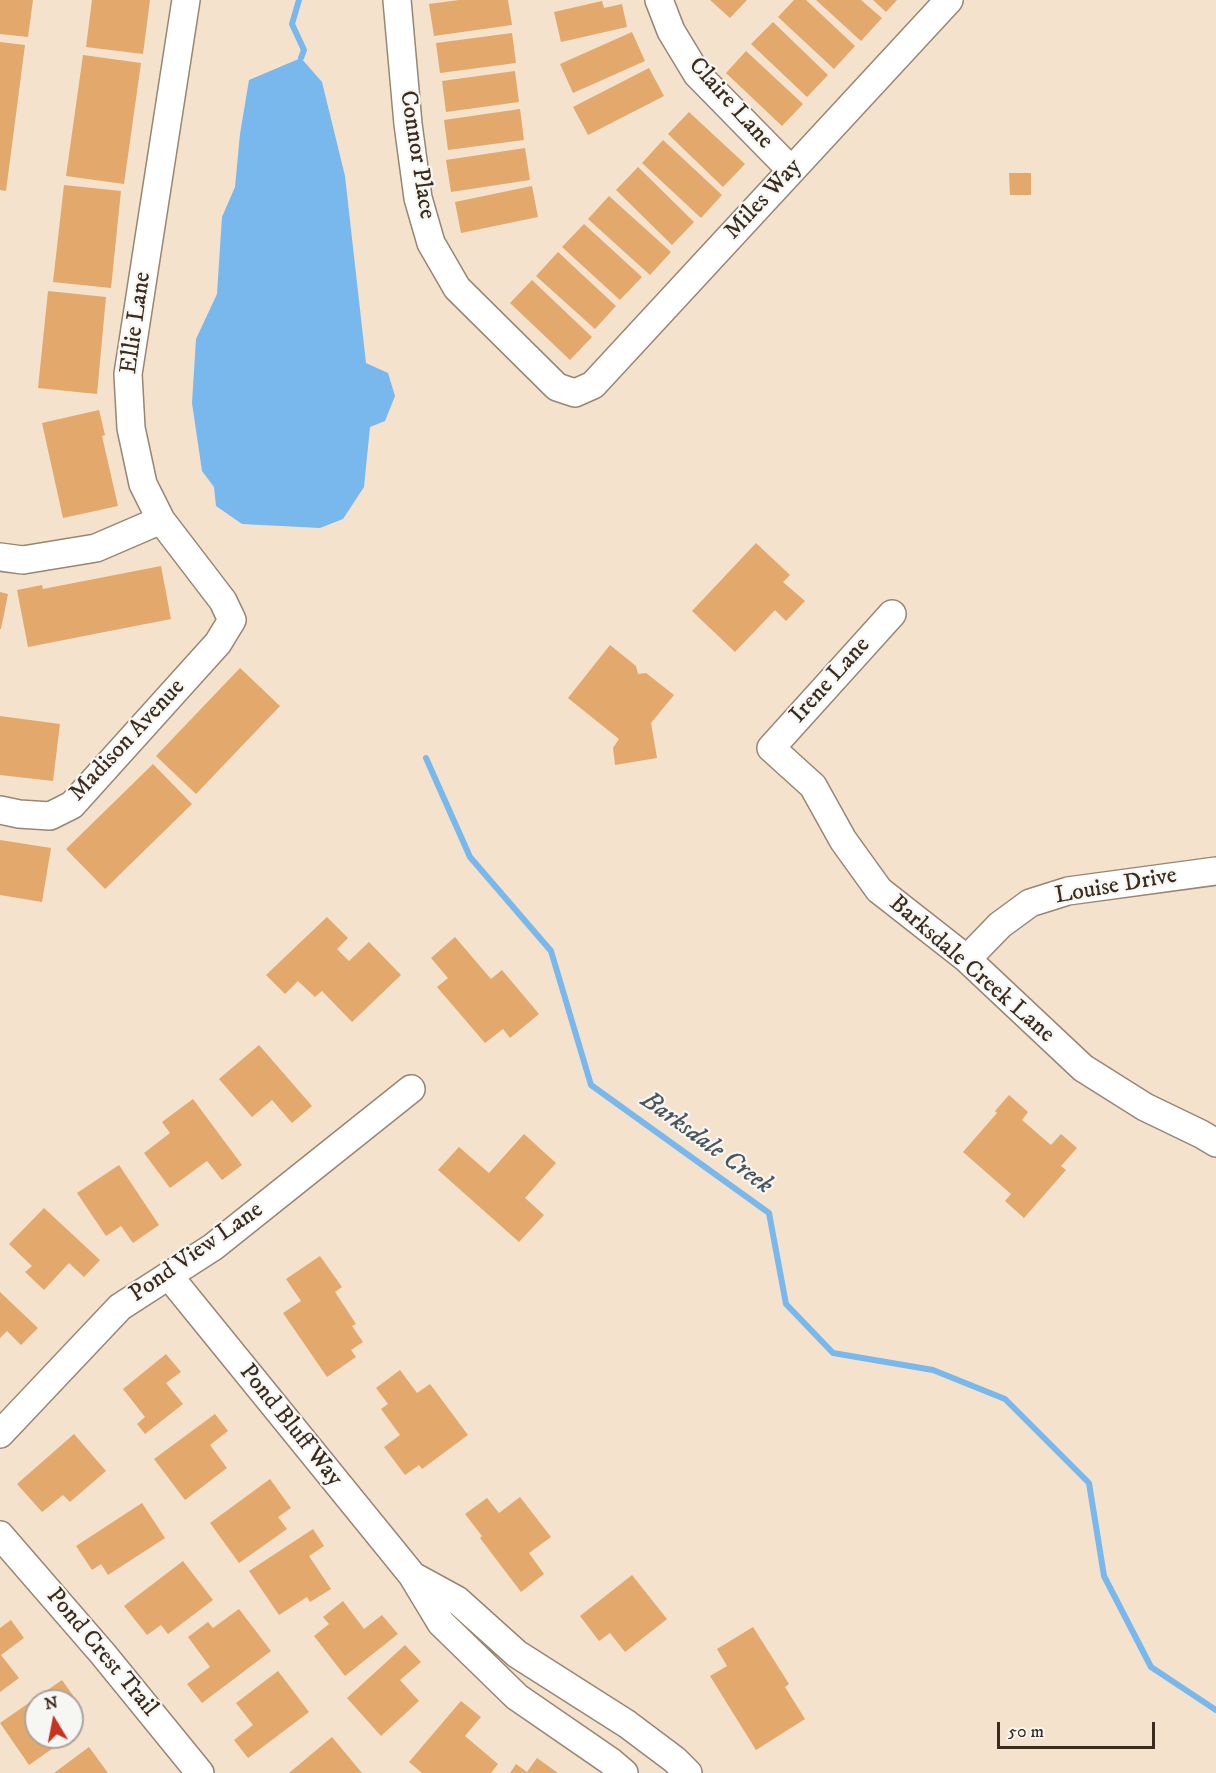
<!DOCTYPE html>
<html>
<head>
<meta charset="utf-8">
<style>
	body { margin:0 }
	#map { position:relative; width:1216px; height:1773px; overflow:hidden; background:#f4e2cc; font-family:"IM FELL DW Pica",serif }
	canvas { display:block }
	.north { position:absolute; left:24px; top:1689px; width:60px; height:60px; box-sizing:border-box; background:#f6f6f2; border:2px solid #aba49d; border-radius:50%; rotate:350deg; font-size:16px; font-weight:700; line-height:24px; text-align:center; color:#3b2a1e }
	.north::after { content:''; display:block; margin:auto; width:21px; height:27px; background:#c8321e; clip-path:polygon(50% 0,100% 100%,50% 72%,0 100%) }
	.scale { position:absolute; left:997px; top:1722px; width:158px; height:27px; box-sizing:border-box; border:3px solid #3b2a1e; border-top:0; padding-left:8px; font-size:18px; line-height:21px; white-space:nowrap; color:#3b2a1e; -webkit-text-stroke:4px #f6f6f2; paint-order:stroke }
</style>
</head>
<body>
<div id="map">
<canvas width="1216" height="1773"></canvas>
<div class="north">N</div>
<div class="scale">50 m</div>
</div>
<script>
const ctx = document.querySelector('canvas').getContext('2d');
ctx.lineJoin = 'round';
function paint(path, color) { ctx.fillStyle = color; ctx.fill(path, 'evenodd'); }
const shape = rows => new Path2D(rows.map(r => 'M' + r).join(''));
function trace(path, color, width, dash) { ctx.strokeStyle = color; ctx.lineWidth = width; ctx.lineCap = dash ? 'butt' : 'round'; ctx.setLineDash(dash || []); ctx.stroke(path); }
function write(font, color, halo, rows, align = 'center') {
  ctx.font = font + ' "IM FELL DW Pica",serif'; ctx.lineWidth = 4.5; ctx.setLineDash([]); ctx.textBaseline = 'middle'; ctx.strokeStyle = halo; ctx.fillStyle = color; for (const [text, x, y, turn = 0] of rows) {
    ctx.save(); ctx.translate(x, y); ctx.rotate((+turn || 0) * Math.PI / 180); ctx.textAlign = isNaN(turn) ? turn : align; if (halo) ctx.strokeText(text, 0, 0); ctx.fillText(text, 0, 0); ctx.restore();
  }
}
paint(shape([
	[301,58,322,82,345,176,366,363,388,373,395,396,385,421,370,427,364,487,343,519,320,528,242,524,216,506,214,487,202,471,192,403,196,339,217,294,222,217,235,187,240,134,249,80]
]), '#78b8ec');
trace(shape([
	[299,0,292,24,304,50,301,58],
	[426,758,470,857,551,951,591,1085,769,1213,786,1304,833,1353,933,1370,1005,1399,1089,1483,1104,1576,1151,1667,1216,1710]
]), '#78b8ec', 6);
paint(shape([
	[0,0,33,0,28,37,0,34],
	[92,0,150,0,143,54,86,47],
	[459,0,508,0,512,25,434,36,429,4],
	[710,0,747,0,730,18],
	[794,0,806,0,855,46,834,69,778,17],
	[816,0,861,0,882,18,861,41],
	[873,0,897,0,886,12],
	[602,1,604,8,622,4,627,27,561,42,554,12],
	[773,22,828,75,807,97,751,44],
	[632,32,645,61,573,93,560,64],
	[512,33,516,63,440,73,436,43],
	[0,42,25,45,6,191,0,190],
	[746,51,803,104,782,126,726,73],
	[83,55,141,63,124,184,66,176],
	[649,68,664,96,588,135,573,107],
	[515,71,519,102,446,112,442,81],
	[520,109,524,140,448,150,444,120],
	[689,112,745,164,723,187,668,134],
	[663,140,722,195,701,218,642,163],
	[525,148,530,180,451,192,446,160],
	[638,167,694,222,672,245,616,190],
	[1009,173,1031,173,1031,195,1010,195],
	[64,185,121,191,111,288,53,282],
	[532,186,538,217,461,233,455,202],
	[609,196,671,252,650,275,588,219],
	[584,224,642,277,620,300,562,247],
	[558,252,616,306,595,329,536,276],
	[532,280,592,337,570,360,510,303],
	[48,291,106,297,97,394,38,388],
	[99,410,105,435,102,436,118,506,63,518,42,423],
	[756,543,790,575,783,582,805,601,786,621,775,610,735,652,692,611],
	[161,566,171,619,28,647,17,590,42,585,43,589],
	[0,592,8,594,1,629,0,629],
	[610,645,636,666,638,674,646,673,674,695,651,723,657,758,615,765,613,748,619,739,568,698],
	[240,668,280,706,196,794,156,756],
	[0,716,60,724,53,781,0,775],
	[153,764,192,804,105,889,66,849],
	[0,840,51,848,42,902,0,895],
	[327,917,348,938,337,949,349,961,369,942,401,975,352,1022,322,991,315,997,298,981,285,994,266,975],
	[455,937,491,979,502,970,539,1014,510,1038,503,1029,485,1043,437,987,448,978,431,958],
	[259,1045,312,1106,292,1123,272,1100,252,1117,219,1079],
	[1009,1095,1028,1112,1022,1120,1051,1145,1061,1134,1077,1148,1061,1166,1066,1170,1024,1218,1005,1201,1011,1194,963,1152,997,1113,995,1111],
	[193,1099,242,1165,222,1180,207,1161,170,1188,144,1153,170,1133,162,1122],
	[524,1134,556,1163,525,1198,544,1215,519,1242,438,1170,459,1147,489,1173],
	[119,1165,159,1225,133,1243,121,1226,106,1236,77,1193],
	[44,1208,100,1260,84,1277,69,1263,44,1290,25,1272,32,1266,9,1244],
	[320,1256,342,1287,335,1292,356,1324,352,1326,363,1342,351,1350,356,1357,327,1377,283,1313,301,1301,286,1279],
	[0,1292,38,1328,21,1345,7,1331,0,1338],
	[166,1354,181,1372,166,1383,183,1404,145,1434,137,1424,145,1417,123,1389],
	[400,1370,417,1393,430,1384,468,1435,422,1469,419,1465,405,1475,384,1447,400,1435,381,1409,388,1404,376,1388],
	[215,1414,228,1431,210,1445,227,1468,185,1500,154,1459],
	[74,1434,106,1471,70,1502,63,1495,42,1512,17,1484],
	[270,1479,291,1508,278,1517,287,1529,239,1563,210,1523],
	[520,1497,551,1537,529,1553,544,1574,521,1592,480,1538,482,1536,465,1514,487,1498,499,1513],
	[142,1503,165,1538,108,1575,101,1564,92,1570,76,1546],
	[313,1529,324,1546,309,1556,331,1589,310,1602,307,1597,279,1615,249,1571],
	[183,1561,213,1600,168,1634,161,1625,147,1635,124,1606],
	[632,1575,667,1619,625,1652,610,1633,599,1641,580,1616],
	[343,1601,364,1629,382,1615,398,1634,345,1676,314,1636,329,1624,323,1617],
	[239,1609,271,1651,202,1703,187,1684,210,1667,188,1637,208,1622,213,1628],
	[11,1620,24,1638,1,1655,19,1678,0,1692,0,1628],
	[753,1627,789,1684,785,1687,805,1719,756,1750,710,1676,727,1666,717,1649],
	[405,1645,421,1662,400,1680,419,1701,381,1736,347,1698],
	[278,1671,309,1712,248,1758,234,1740,253,1725,236,1703],
	[62,1680,74,1697,68,1701,36,1701,36,1737,69,1737,29,1765,0,1723],
	[461,1701,481,1717,465,1736,498,1764,491,1773,422,1773,409,1762],
	[332,1737,362,1773,289,1773],
	[89,1747,108,1773,54,1773],
	[537,1758,558,1773,510,1773,516,1764,527,1772]
]), '#e3a86b');
const minor = shape([
	[397,0,408,124,418,198,431,243,457,288,557,387,575,393,593,385,949,0],
	[659,0,671,31,697,74,791,170],
	[0,557,23,560,96,548,161,520],
	[892,614,771,748,813,786,843,840,879,890,967,959,1083,1068,1145,1107,1201,1134,1216,1143],
	[0,810,19,814,50,816,72,805,218,643,232,620,223,601,161,520,143,484,131,428,128,374,186,0],
	[967,959,1000,925,1030,903,1068,891,1216,871],
	[169,1276,412,1575,441,1623,517,1697,610,1761,624,1773],
	[0,1434,120,1307,213,1247,411,1089],
	[0,1535,103,1654,200,1773],
	[413,1576,457,1600,517,1654,627,1724,675,1760,688,1773]
]);
trace(minor, '#988675', 30);
trace(minor, '#fff', 27);
write('24px', '#3b2a1e', '#f6f6f2', [
	["Claire Lane",730,104,48],
	["Connor Place",416,155,81],
	["Miles Way",764,200,-47],
	["Ellie Lane",137,323,-82],
	["Irene Lane",831,681,-48],
	["Madison Avenue",128,741,-47],
	["Louise Drive",1116,887,-10],
	["Barksdale Creek Lane",971,970,41],
	["Pond View Lane",197,1253,-35],
	["Pond Bluff Way",290,1426,51],
	["Pond Crest Trail",101,1653,50]
]);
write('italic 26px', '#4d555c', '#f6f6f2', [
	["Barksdale Creek",706,1144,36]
]);
</script>
</body>
</html>
